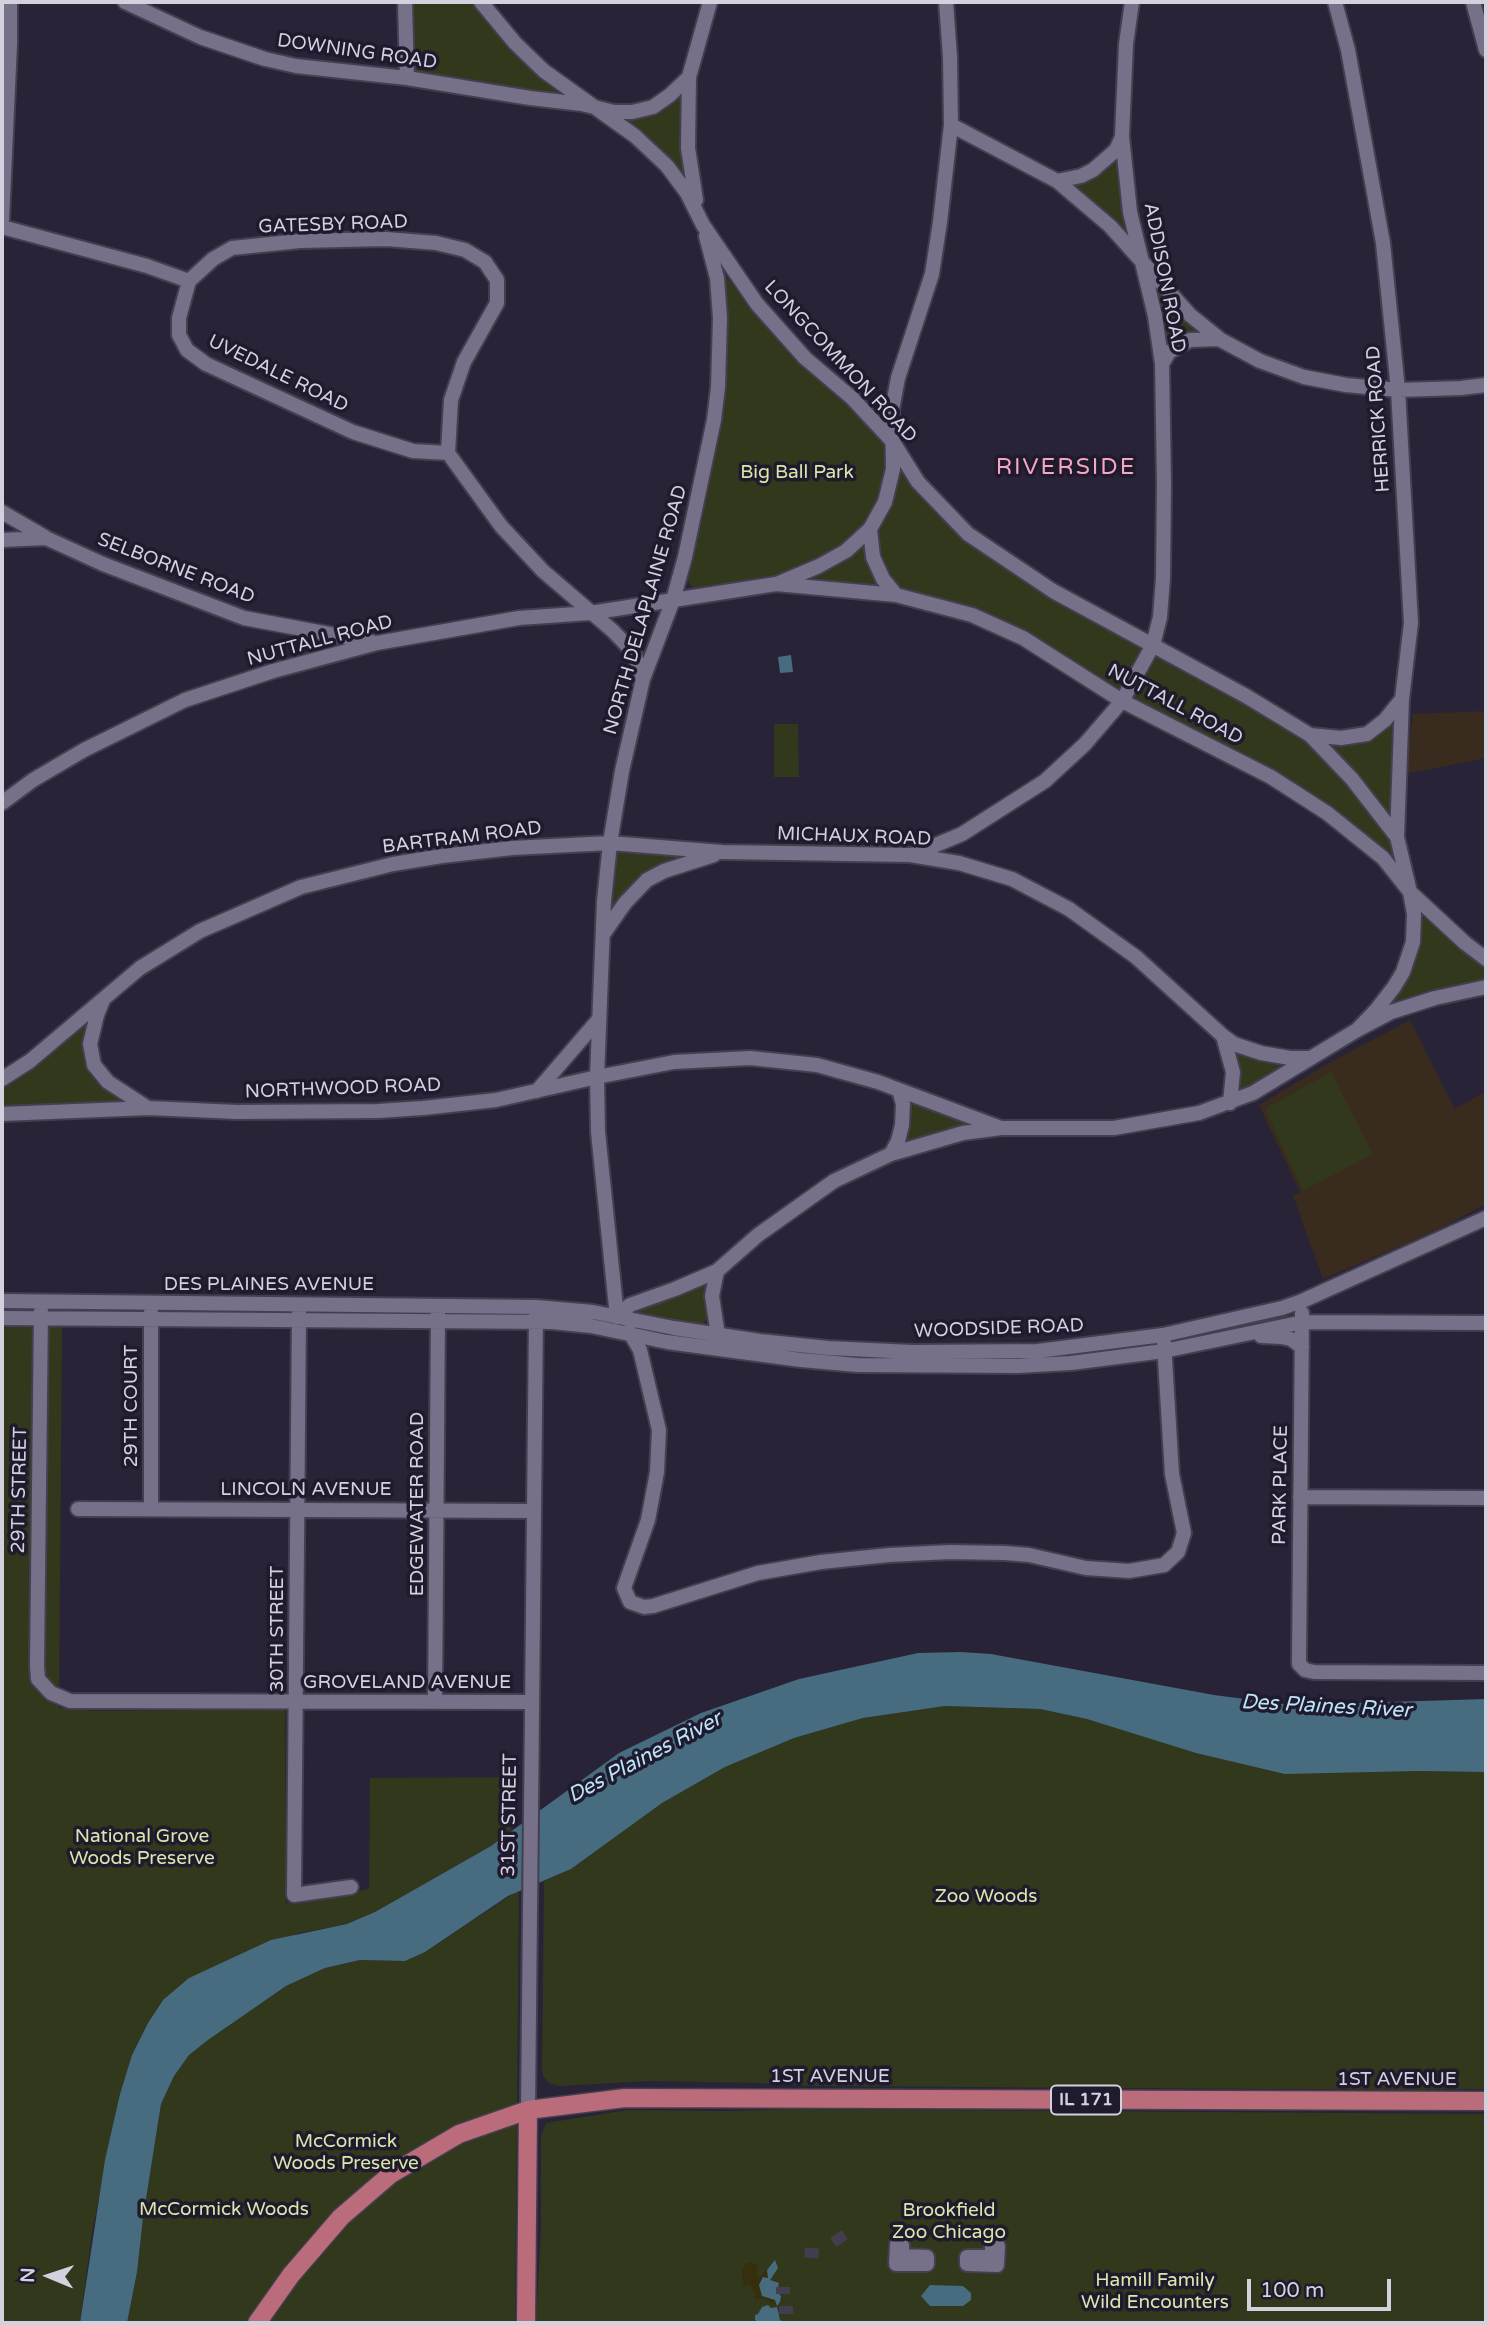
<!DOCTYPE html>
<html>
<head>
<meta charset="utf-8">
<style>
	body { margin:0 }
	#map { position:relative; width:1488px; height:2325px; overflow:hidden; background:#292337; font-family:"Varela Round",sans-serif }
	canvas { display:block }
	.frame { position:absolute; inset:0; border:4px solid #d4d1df; pointer-events:none }
	.north { position:absolute; left:14px; top:2241px; width:70px; height:70px; -webkit-text-stroke:5px #1f1a2d; paint-order:stroke; rotate:272deg; font-size:19px; font-weight:700; line-height:28px; text-align:center; color:#d4d1df }
	.north::after { content:''; display:block; margin:auto; width:24px; height:32px; background:#d4d1df; clip-path:polygon(50% 0,100% 100%,50% 72%,0 100%) }
	.scale { position:absolute; left:1247px; top:2279px; width:144px; height:32px; box-sizing:border-box; border:4px solid #d4d1df; border-top:0; padding-left:9px; font-size:21px; line-height:24px; white-space:nowrap; color:#d4d1df; -webkit-text-stroke:5px #1f1a2d; paint-order:stroke }
</style>
</head>
<body>
<div id="map">
<canvas width="1488" height="2325"></canvas>
<div class="frame"></div>
<div class="north">N</div>
<div class="scale">100 m</div>
</div>
<script>
const ctx = document.querySelector('canvas').getContext('2d');
ctx.lineJoin = 'round';
function paint(path, color) { ctx.fillStyle = color; ctx.fill(path, 'evenodd'); }
const shape = rows => new Path2D(rows.map(r => 'M' + r).join(''));
function trace(path, color, width, dash) { ctx.strokeStyle = color; ctx.lineWidth = width; ctx.lineCap = dash ? 'butt' : 'round'; ctx.setLineDash(dash || []); ctx.stroke(path); }
function write(font, color, halo, rows, align = 'center') {
  ctx.font = font + ' "Varela Round",sans-serif'; ctx.lineWidth = 7; ctx.setLineDash([]); ctx.textBaseline = 'middle'; ctx.strokeStyle = halo; ctx.fillStyle = color; for (const [text, x, y, turn = 0] of rows) {
    ctx.save(); ctx.translate(x, y); ctx.rotate((+turn || 0) * Math.PI / 180); ctx.textAlign = isNaN(turn) ? turn : align; if (halo) ctx.strokeText(text, 0, 0); ctx.fillText(text, 0, 0); ctx.restore();
  }
}
paint(shape([
	[1486,711,1486,758,1405,774,1413,714],
	[1410,1020,1455,1109,1486,1091,1486,1204,1432,1233,1323,1279,1293,1196,1300,1192,1259,1105,1327,1064]
]), '#392b1e');
paint(shape([
	[411,2,474,2,543,79,557,90,556,95,416,73,413,66],
	[680,94,683,97,683,174,622,117],
	[1118,158,1129,236,1071,188,1072,184,1103,173],
	[724,274,770,331,875,430,885,443,888,452,882,495,866,524,853,538,786,574,760,581,701,591,693,589,686,578,721,419],
	[1153,279,1197,330,1197,332,1166,346],
	[904,471,944,520,972,545,990,558,1033,585,1243,702,1301,738,1331,745,1353,745,1376,736,1395,722,1395,858,1012,627,809,582,808,578,848,555,899,473],
	[774,724,798,724,799,777,774,777],
	[620,850,694,854,612,910,609,908,616,852],
	[1425,916,1486,967,1486,982,1388,1006,1419,939,1422,920],
	[86,1022,93,1075,103,1086,119,1097,118,1103,2,1109,2,1084],
	[1234,1049,1289,1063,1259,1084,1238,1091],
	[1331,1072,1373,1154,1303,1191,1265,1109],
	[911,1102,913,1102,975,1124,907,1143,905,1141,909,1103],
	[706,1283,708,1285,708,1316,703,1324,696,1325,634,1315,632,1312,632,1310],
	[2,1323,62,1325,59,1708,97,1711,285,1709,286,1903,369,1889,370,1778,519,1777,511,1832,491,1846,375,1912,347,1924,299,1933,163,2000,148,2023,132,2055,120,2094,92,2233,80,2323,2,2323],
	[945,1706,1040,1709,1087,1719,1416,1771,1486,1772,1486,2089,1423,2090,816,2086,759,2083,651,2081,559,2086,549,2083,543,2076,542,2066,544,1881,571,1869,662,1803,725,1767,794,1738,863,1718],
	[519,1890,515,2323,127,2323,137,2272,143,2218,161,2104,174,2076,189,2055,208,2040,286,1986,325,1968,360,1960,405,1961,425,1952],
	[788,2109,1486,2114,1486,2323,536,2323,541,2229,541,2136,546,2123,627,2110,731,2111]
]), '#32381b');
paint(shape([
	[750,2262,757,2265,758,2280,767,2270,768,2278,763,2278,760,2282,764,2296,775,2300,776,2305,763,2298,755,2299,754,2291,750,2285,744,2287,742,2271,746,2263]
]), '#362e0d');
paint(shape([
	[791,655,793,672,780,673,778,657],
	[961,1652,991,1654,1214,1695,1291,1705,1486,1699,1486,1772,1416,1771,1285,1774,1196,1753,1087,1719,1040,1709,945,1706,863,1718,794,1738,725,1767,662,1803,571,1869,508,1896,425,1952,405,1961,360,1960,325,1968,286,1986,208,2040,189,2055,174,2076,161,2104,143,2218,137,2272,127,2323,80,2323,105,2160,120,2094,132,2055,148,2023,163,2000,189,1978,271,1940,347,1924,375,1912,491,1846,619,1753,701,1713,799,1679,918,1653],
	[775,2260,778,2268,770,2280,779,2283,777,2292,781,2296,780,2302,777,2306,775,2300,762,2296,759,2285,763,2277,768,2278,767,2270],
	[930,2285,963,2286,971,2293,971,2300,963,2306,930,2306,921,2296],
	[768,2305,771,2308,777,2307,780,2320,785,2323,759,2323,755,2320,755,2315,758,2314,762,2307]
]), '#476c80');
trace(shape([
	[836,2234,842,2243],
	[811,2258,812,2248],
	[783,2287,783,2294],
	[786,2306,786,2314]
]), '#433d50', 14, [14, 7]);
const minor = shape([
	[125,2,200,37,265,59,296,66,407,78,530,98,582,104,614,112,632,112,653,107,670,95,689,77],
	[405,2,407,78],
	[481,2,515,43,544,71,635,136,667,166,687,193,703,225,757,304,805,358,852,398,893,442,918,482,968,534,1053,591,1246,696,1310,735,1352,779,1397,837,1410,892,1465,943,1486,959],
	[1335,2,1348,50,1383,243,1398,390,1411,623,1402,699,1397,837],
	[1473,2,1486,50],
	[951,125,1057,181,1110,226,1190,315,1221,340,1260,361,1304,377,1346,385,1398,390,1461,388,1486,385],
	[1057,181,1081,176,1093,170,1116,150,1122,137],
	[696,200,688,148,689,77,710,2],
	[2,220,10,44,10,2],
	[2,227,147,266,189,281,179,318,179,335,187,350,206,364,353,432,413,451,448,453],
	[189,281,213,259,232,248,300,241,386,239,436,243,465,250,485,262,497,280,497,303,464,362,451,400,448,453,501,526,543,571,613,631,634,653,643,679],
	[1162,364,1169,352,1190,340,1219,339],
	[2,512,45,537],
	[870,529,873,557,883,579,896,595],
	[2,540,46,538,103,564,244,618,372,642],
	[779,583,819,566,846,551,870,529,885,502,893,469,892,410,898,378,932,274,940,222,951,125,950,57,946,2],
	[1310,735,1341,738,1367,734,1385,720,1402,699],
	[2,803,33,780,84,750,185,700,273,671,377,643,519,618,590,613,776,584,896,595,972,615,1023,638,1122,701,1271,777,1327,813,1383,858,1410,892,1414,914,1413,942,1403,972,1394,987,1377,1009,1357,1030],
	[912,855,962,834,1045,781,1085,744,1122,701,1153,645,1160,617,1163,578,1164,484,1162,364,1155,316,1130,212,1122,136,1126,44,1132,2],
	[604,933,625,903,647,880,664,871,714,855],
	[103,1000,97,1015,90,1044,94,1065,108,1082,148,1108],
	[1223,1036,1234,1044,1261,1053,1290,1058,1311,1058],
	[2,1079,30,1061,140,968,200,931,301,887,393,864,442,856,512,848,610,843,722,852,910,855,959,863,1012,879,1069,909,1136,957,1223,1036,1233,1072,1230,1103],
	[537,1091,599,1019],
	[2,1114,149,1108,237,1112,378,1111,423,1108,496,1100,597,1077,674,1062,750,1058,817,1065,878,1082,1001,1128],
	[891,1154,898,1141,902,1125,903,1104,899,1090],
	[717,1271,712,1296,719,1342],
	[2,1301,536,1307,593,1312,674,1328,760,1341,828,1348,912,1352,1038,1351,1163,1335,1282,1308,1302,1301,1486,1218],
	[41,1311,37,1666,38,1679,51,1693,70,1701,532,1702],
	[299,1311,294,1895,351,1887],
	[1302,1313,1299,1664,1305,1670,1314,1672,1486,1673],
	[617,1317,598,1132,597,1077,604,901,610,843,622,771,643,679,673,600,685,557,714,420,718,387,720,318,717,278,706,236],
	[617,1317,630,1305,675,1289,717,1271,758,1235,834,1181,891,1154,963,1133,1001,1128,1114,1128,1199,1113,1253,1093,1357,1030,1391,1012,1435,998,1486,987],
	[2,1318,552,1322,591,1326,667,1342,801,1360,857,1365,1018,1366,1071,1363,1164,1351,1303,1322,1486,1323],
	[629,1331,640,1350,659,1430,657,1472,648,1520,624,1588,630,1602,644,1607,653,1606,758,1573,821,1562,889,1555,950,1552,1005,1553,1029,1555,1086,1568,1129,1571,1164,1565,1178,1552,1184,1533,1172,1474,1164,1343],
	[1261,1336,1281,1337,1291,1339,1302,1347],
	[1300,1497,1486,1498],
	[78,1509,533,1511],
	[151,1509,151,1312],
	[435,1702,438,1312],
	[528,2110,536,1314],
	[897,2245,902,2245,902,2256,927,2257,927,2264,896,2264,897,2245],
	[992,2246,998,2246,997,2265,967,2264,967,2257,992,2257,992,2246]
]);
const major = shape([
	[257,2323,291,2275,341,2217,391,2174,459,2134,528,2110,625,2098,1486,2101],
	[526,2323,528,2110]
]);
trace(minor, '#443f50', 18);
trace(major, '#443f50', 21);
trace(minor, '#767088', 14);
trace(major, '#bb6c7b', 18);
for (const [x, y, w] of [
	[1086,2100,70]
]) { const box = new Path2D(); box.roundRect(x - w / 2, y - 14.5, w, 29, 5); ctx.fillStyle = '#1f1a2d'; ctx.fill(box); trace(box, '#d4d1df', 2); }
write('bold 18px', '#d4d1df', null, [
	["IL 171",1086,2100]
]);
write('19px', '#d4d1df', '#1f1a2d', [
	["DOWNING ROAD",357,52,8],
	["GATESBY ROAD",333,225,-2],
	["ADDISON ROAD",1164,278,79],
	["LONGCOMMON ROAD",840,362,47],
	["UVEDALE ROAD",278,374,26],
	["HERRICK ROAD",1379,419,-94],
	["SELBORNE ROAD",176,569,21],
	["NORTH DELAPLAINE ROAD",646,610,-74],
	["NUTTALL ROAD",320,641,-15],
	["NUTTALL ROAD",1175,705,28],
	["MICHAUX ROAD",854,837,2],
	["BARTRAM ROAD",462,838,-7],
	["NORTHWOOD ROAD",343,1089,-2],
	["DES PLAINES AVENUE",269,1285],
	["WOODSIDE ROAD",999,1329,-2],
	["29TH COURT",132,1406,-90],
	["PARK PLACE",1281,1485,-89],
	["29TH STREET",20,1490,-89],
	["LINCOLN AVENUE",306,1490],
	["EDGEWATER ROAD",418,1504,-90],
	["30TH STREET",278,1629,-90],
	["GROVELAND AVENUE",407,1683],
	["31ST STREET",510,1815,-89],
	["1ST AVENUE",830,2077],
	["1ST AVENUE",1397,2080]
]);
write('19px', '#d9e7a9', '#1f1a2d', [
	["Big Ball Park",797,473],
	["National Grove",142,1837],
	["Woods Preserve",142,1859],
	["Zoo Woods",986,1897],
	["McCormick",346,2142],
	["Woods Preserve",346,2164],
	["McCormick Woods",224,2210],
	["Brookfield",949,2211],
	["Zoo Chicago",949,2233],
	["Hamill Family",1155,2281],
	["Wild Encounters",1155,2303]
]);
write('italic 21px', '#bde3f8', '#1f1a2d', [
	["Des Plaines River",1326,1707,3],
	["Des Plaines River",645,1758,-28]
]);
ctx.letterSpacing = '2px';
write('23px', '#f5a6c3', '#1f1a2d', [
	["RIVERSIDE",1066,468]
]);
ctx.letterSpacing = '0px';
</script>
</body>
</html>
